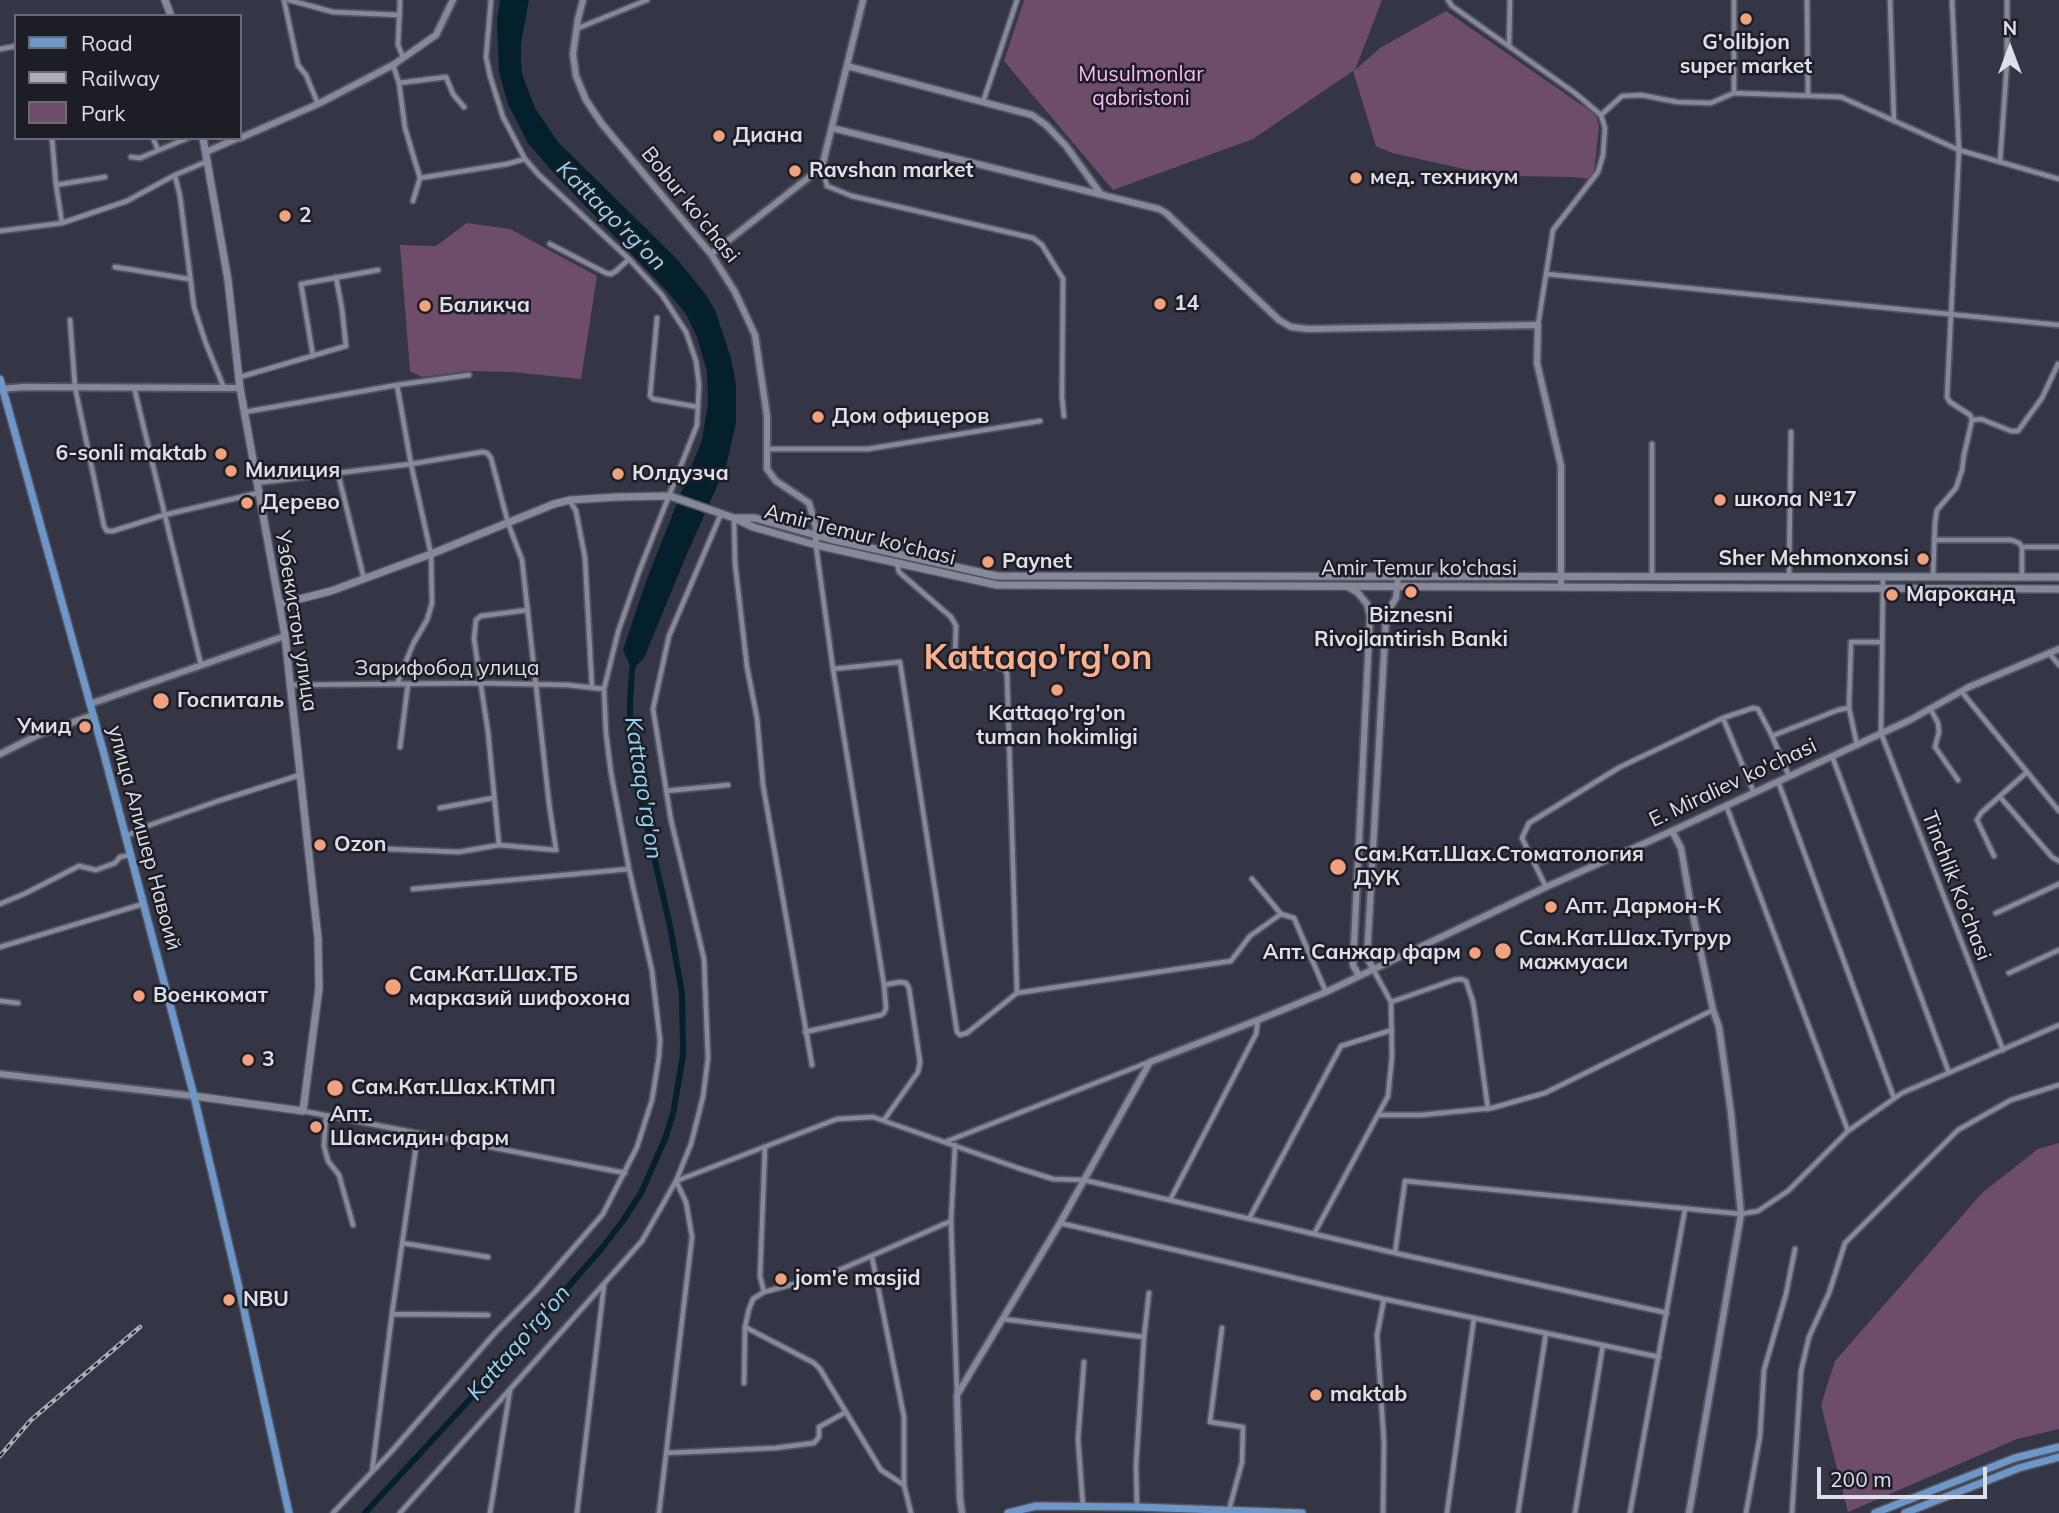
<!DOCTYPE html>
<html>
<head>
<meta charset="utf-8">
<style>
	body { margin:0 }
	#map { position:relative; width:2059px; height:1513px; overflow:hidden; background:#343645; font-family:Mulish,sans-serif }
	canvas { display:block }
	.legend { position:absolute; left:14px; top:14px; width:228px; height:126px; box-sizing:border-box; background:#1d1e25; border:2px solid #6a6c73; margin:0; padding:9px 12px; list-style:none; font-size:21px; color:#dee0e9 }
	.legend li { display:flex; align-items:center; gap:14px; height:35px }
	.legend b { width:35px; border:2px solid #6a6c73 }
	.north { position:absolute; left:1975px; top:14px; width:70px; height:70px; -webkit-text-stroke:5px #1d1e25; paint-order:stroke; rotate:0deg; font-size:19px; font-weight:700; line-height:28px; text-align:center; color:#dee0e9 }
	.north::after { content:''; display:block; margin:auto; width:24px; height:32px; background:#dee0e9; clip-path:polygon(50% 0,100% 100%,50% 72%,0 100%) }
	.scale { position:absolute; left:1817px; top:1467px; width:170px; height:32px; box-sizing:border-box; border:4px solid #dee0e9; border-top:0; padding-left:9px; font-size:21px; line-height:24px; white-space:nowrap; color:#dee0e9; -webkit-text-stroke:5px #1d1e25; paint-order:stroke }
</style>
</head>
<body>
<div id="map">
<canvas width="2059" height="1513"></canvas>
<ul class="legend">
<li><b style="height:9px;background:#6d96c9"></b>Road</li>
<li><b style="height:9px;background:#abadb8"></b>Railway</li>
<li><b style="height:19px;background:#6d4d6a"></b>Park</li>
</ul>
<div class="north">N</div>
<div class="scale">200 m</div>
</div>
<script>
const ctx = document.querySelector('canvas').getContext('2d');
ctx.lineJoin = 'round';
function paint(path, color) { ctx.fillStyle = color; ctx.fill(path, 'evenodd'); }
const shape = rows => new Path2D(rows.map(r => 'M' + r).join(''));
function trace(path, color, width, dash) { ctx.strokeStyle = color; ctx.lineWidth = width; ctx.lineCap = dash ? 'butt' : 'round'; ctx.setLineDash(dash || []); ctx.stroke(path); }
function write(font, color, halo, rows, align = 'center') {
  ctx.font = font + ' Mulish,sans-serif'; ctx.lineWidth = 5; ctx.setLineDash([]); ctx.textBaseline = 'middle'; ctx.strokeStyle = halo; ctx.fillStyle = color; for (const [text, x, y, turn = 0] of rows) {
    ctx.save(); ctx.translate(x, y); ctx.rotate((+turn || 0) * Math.PI / 180); ctx.textAlign = isNaN(turn) ? turn : align; if (halo) ctx.strokeText(text, 0, 0); ctx.fillText(text, 0, 0); ctx.restore();
  }
}
paint(shape([
	[1024,0,1382,0,1355,70,1380,48,1446,11,1596,115,1599,127,1594,173,1590,179,1573,177,1509,176,1482,173,1392,153,1376,146,1353,71,1253,139,1113,190,1004,61],
	[467,223,510,229,597,276,581,379,512,372,467,371,422,377,410,371,400,245,436,246],
	[2059,1143,2059,1429,2017,1439,1848,1512,1821,1405,1835,1361,1982,1193,2038,1149]
]), '#6d4d6a');
paint(shape([
	[500,0,529,0,521,43,521,60,522,74,535,108,558,142,677,259,706,295,715,310,731,358,736,384,736,423,726,466,686,556,644,658,632,670,623,650,647,579,702,440,708,403,707,371,697,337,686,314,666,290,552,171,528,143,508,104,499,72,497,21]
]), '#03202c');
trace(shape([
	[365,1513,473,1396,602,1248,622,1222,641,1193,665,1139,673,1114,683,1055,682,993,670,926,636,778,630,730,630,701,632,670,634,662]
]), '#03202c', 6);
const minor = shape([
	[284,0,298,65,306,75,318,104],
	[289,0,333,12,400,15],
	[400,0,398,45,403,57],
	[1448,0,1452,6,1575,93,1601,115,1605,128,1603,155,1598,172,1553,230,1538,325],
	[1734,0,1734,93],
	[1807,0,1808,94],
	[1890,0,1894,121],
	[576,29,647,0],
	[1509,45,1510,0],
	[0,49,16,46],
	[393,65,399,83,405,128,420,178,413,201],
	[399,83,446,77,453,94,464,107],
	[983,102,1017,0],
	[1601,115,1622,96,1641,95,1677,102,1711,103,1734,93,1841,97,1959,150,2059,179],
	[52,138,56,185,62,223],
	[153,138,158,150],
	[131,157,140,158,188,138],
	[2000,162,2007,62,2007,0],
	[822,167,827,186,852,196,1033,238,1042,245,1063,279,1062,397,1064,416],
	[175,176,180,196,194,307,205,341,224,388],
	[420,178,507,164,525,159],
	[56,185,105,177],
	[0,231,62,223,127,201,175,175,208,161],
	[550,244,606,273,611,274,616,271,629,259],
	[115,267,189,279],
	[1546,274,2059,325],
	[657,318,650,396,653,399,698,407],
	[70,320,75,387,104,526,107,531,113,531,164,515,258,493],
	[313,356,301,284,378,270],
	[240,377,346,346,342,309,336,277],
	[134,387,201,665],
	[245,412,397,385,469,375],
	[1972,420,1981,419,2011,431,2018,431,2042,398,2058,364],
	[1652,444,1652,576],
	[767,449,868,449,1040,421],
	[338,473,364,579],
	[256,483,411,464,482,452,487,453,491,458,508,523,522,560,549,803,556,850,499,845,459,852,389,849],
	[570,501,576,511,585,558,592,688],
	[734,519,735,563,747,667,757,718,763,785,812,1065],
	[1934,540,2011,540,2019,543,2022,547,2022,577],
	[2022,547,2059,547],
	[897,564,899,572,951,617,956,626,955,656,960,667,998,667,1004,669,1007,674,1017,993],
	[1789,576,1791,432],
	[1883,577,1881,733,2003,1050],
	[1933,577,1935,522,1937,510,1956,488,1962,470,1964,455,1972,420,1970,415,1950,402,1947,397,1959,150,1952,0],
	[2049,653,2059,665],
	[833,669,900,662,957,1032,960,1035,967,1033,1017,993,1231,961,1250,936,1281,914],
	[397,684,413,644,427,620,432,603,431,554,411,464,397,385],
	[291,685,481,683,568,685,604,689],
	[1961,691,2059,811],
	[1930,708,1938,723,1939,732,1935,747,1958,780],
	[1723,718,1754,793],
	[1772,736,1838,710,1849,708],
	[1857,745,1849,708,1851,642,1882,642],
	[400,747,408,684],
	[1832,756,1949,1073],
	[1778,781,1894,1098],
	[666,791,728,785],
	[2000,797,2052,857,2059,861],
	[1726,805,1848,1131],
	[440,808,493,798],
	[126,836,150,825,218,801,300,775],
	[499,845,488,732,474,639,476,620,481,616,528,610],
	[1994,856,1977,820,1981,813,2027,772],
	[1252,879,1281,914,1294,918,1326,992],
	[1546,887,1522,838,1529,823,1620,767,1723,718,1753,708,1758,709,1772,736,1789,776],
	[413,889,629,869],
	[0,904,24,894,79,866,96,870,115,863,120,857,130,855],
	[1996,913,2059,884],
	[0,947,143,904],
	[2009,973,2059,950],
	[0,1001,18,1003],
	[1391,1002,1454,980,1461,979,1466,981,1473,1002,1476,1022,1488,1109],
	[805,1032,881,1015,884,1013,886,1008,884,985,833,669,816,546],
	[303,1111,625,1173],
	[1378,1115,1421,1115,1492,1108,1545,1093,1713,1010],
	[326,1116,324,1146,328,1161,339,1175,353,1225],
	[884,1120,918,1072,920,1062,909,988,906,983,900,982,884,985],
	[945,1142,1149,1062],
	[955,1145,951,1221,957,1393],
	[1170,1200,1256,1034,1258,1020],
	[1249,1219,1341,1046,1392,1030],
	[1060,1223,1384,1299,1659,1357],
	[1314,1234,1388,1096,1392,1056,1391,1002,1373,969],
	[402,1243,488,1257],
	[1395,1253,1405,1181,1741,1214,1758,1211,1788,1191,1848,1131,1902,1093,2059,1025],
	[872,1257,904,1417,904,1485],
	[764,1292,760,1276,765,1147],
	[392,1314,488,1315],
	[1003,1319,1144,1337],
	[745,1327,814,1363,820,1369,881,1470,904,1485,911,1513],
	[1222,1328,1210,1422,1243,1427,1242,1462,1229,1510],
	[744,1383,745,1327,749,1309,753,1299,764,1292,828,1275,951,1221],
	[666,1453,775,1448,814,1443,819,1437,819,1427,846,1412],
	[372,1472,392,1314,418,1133],
	[1083,1506,1078,1439,1084,1362],
	[1137,1507,1136,1466,1144,1337,1149,1293],
	[333,1513,390,1453,495,1333,535,1292,603,1214,637,1147,652,1100,659,1056,660,1040,652,971,629,869,611,773,606,733,604,689,618,632,640,569,697,425,699,384,696,361,686,332,662,295,629,259,539,175,525,159,503,117,490,76,486,57,491,0],
	[400,1513,642,1241,676,1181,691,1144,703,1097,708,1058,704,959,671,820,653,709,669,636,721,514],
	[490,1513,510,1390],
	[577,1513,604,1285],
	[659,1513,692,1237,686,1202,676,1181,837,1119,873,1117,1018,1168,1053,1179,1084,1180,1395,1253,1667,1313],
	[1383,1513,1384,1443,1377,1335,1384,1299],
	[1447,1513,1474,1318],
	[1518,1513,1546,1333],
	[1575,1513,1603,1345],
	[1630,1513,1685,1209],
	[1746,1513,1760,1436,1764,1370,1786,1294,1795,1249],
	[1792,1513,1801,1371,1809,1337,1829,1293,1845,1243,1958,1130,2011,1100,2059,1085]
]);
const tertiary = shape([
	[583,0,578,19,573,54,576,76,586,100,602,124,711,254,735,292,755,335,767,416,767,469,776,481,809,503,816,528,816,545],
	[847,66,1032,115,1046,125,1066,146,1100,193],
	[832,128,1159,209,1166,213,1279,320,1291,327,1308,329,1538,325,1537,363,1561,466,1561,587],
	[240,138,318,104,393,65,436,35,453,0],
	[206,152,238,138],
	[711,254,822,167,863,0],
	[0,389,25,387,240,388],
	[1348,587,1358,593,1367,604,1370,616,1353,965,1359,976],
	[90,704,285,636],
	[0,754,38,735,93,715],
	[1672,831,1681,848,1691,906,1713,1010,1719,1027,1731,1113,1741,1214,1689,1513],
	[1373,969,1367,957,1386,618,1388,611,1396,598,1398,576],
	[0,1074,194,1096],
	[962,1513,960,1499,957,1395,1060,1223,1150,1062,1258,1020,1326,992,1546,887,1672,831,1910,720,1969,687,2059,649]
]);
const secondary = shape([
	[165,0,171,16],
	[737,518,755,518,830,539,997,576,2059,577],
	[280,604,331,591,431,554,554,504,570,500,617,497,670,496,734,518,753,527,816,545,997,585,2059,589],
	[194,1096,303,1111,319,988,318,938,285,636,240,388,228,280,203,138]
]);
const primary = shape([
	[0,379,104,754,194,1096,240,1292,289,1513],
	[1008,1513,1036,1506,1137,1507,1302,1513],
	[1875,1513,2015,1458,2059,1447],
	[1905,1513,2019,1468,2059,1457]
]);
trace(minor, '#525460', 8);
trace(tertiary, '#525460', 10);
trace(secondary, '#525460', 10);
trace(primary, '#525460', 10);
trace(minor, '#86899a', 4.5);
trace(tertiary, '#86899a', 6);
trace(secondary, '#86899a', 7);
trace(primary, '#6d96c9', 7);
const rail = shape([
	[0,1456,31,1420,140,1327]
]);
trace(rail, '#abadb8', 4.5);
trace(rail, '#1d1e25', 2, [5]);
for (const [x, y, r, color] of [
	[1746,19,7,"#f1a17c"],
	[719,136,7,"#f1a17c"],
	[795,171,7,"#f1a17c"],
	[1356,178,7,"#f1a17c"],
	[285,216,7,"#f1a17c"],
	[1160,304,7,"#f1a17c"],
	[425,306,7,"#f1a17c"],
	[818,417,7,"#f1a17c"],
	[221,454,7,"#f1a17c"],
	[231,471,7,"#f1a17c"],
	[618,474,7,"#f1a17c"],
	[1720,500,7,"#f1a17c"],
	[247,503,7,"#f1a17c"],
	[1923,559,7,"#f1a17c"],
	[988,562,7,"#f1a17c"],
	[1411,592,7,"#f1a17c"],
	[1892,595,7,"#f1a17c"],
	[1057,690,7,"#f1a17c"],
	[161,701,9,"#f1a17c"],
	[85,727,7,"#f1a17c"],
	[320,845,7,"#f1a17c"],
	[1338,867,9,"#f1a17c"],
	[1551,907,7,"#f1a17c"],
	[1503,951,9,"#f1a17c"],
	[1475,953,7,"#f1a17c"],
	[393,987,9,"#f1a17c"],
	[139,996,7,"#f1a17c"],
	[248,1060,7,"#f1a17c"],
	[335,1088,9,"#f1a17c"],
	[316,1127,7,"#f1a17c"],
	[781,1279,7,"#f1a17c"],
	[229,1300,7,"#f1a17c"],
	[1316,1395,7,"#f1a17c"]
]) { const dot = new Path2D(); dot.arc(x, y, r, 0, 2 * Math.PI); ctx.fillStyle = color; ctx.fill(dot); trace(dot, '#1d1e25', 2.5); }
write('bold 21px', '#dee0e9', '#1d1e25', [
	["G'olibjon",1746,43,"center"],
	["super market",1746,67,"center"],
	["Диана",733,136],
	["Ravshan market",809,171],
	["мед. техникум",1370,178],
	["2",299,216],
	["14",1174,304],
	["Баликча",439,306],
	["Дом офицеров",832,417],
	["6-sonli maktab",207,454,"right"],
	["Милиция",245,471],
	["Юлдузча",632,474],
	["школа №17",1734,500],
	["Дерево",261,503],
	["Sher Mehmonxonsi",1909,559,"right"],
	["Paynet",1002,562],
	["Мароканд",1906,595],
	["Biznesni",1411,616,"center"],
	["Rivojlantirish Banki",1411,640,"center"],
	["Госпиталь",177,701],
	["Kattaqo'rg'on",1057,714,"center"],
	["tuman hokimligi",1057,738,"center"],
	["Умид",71,727,"right"],
	["Ozon",334,845],
	["Сам.Кат.Шах.Стоматология",1354,855],
	["ДУК",1354,879],
	["Апт. Дармон-К",1565,907],
	["Сам.Кат.Шах.Тугрур",1519,939],
	["мажмуаси",1519,963],
	["Апт. Санжар фарм",1461,953,"right"],
	["Сам.Кат.Шах.ТБ",409,975],
	["марказий шифохона",409,999],
	["Военкомат",153,996],
	["3",262,1060],
	["Сам.Кат.Шах.КТМП",351,1088],
	["Апт.",330,1115],
	["Шамсидин фарм",330,1139],
	["jom'e masjid",795,1279],
	["NBU",243,1300],
	["maktab",1330,1395]
], 'left');
write('21px', '#fbbbf5', '#1d1e25', [
	["Musulmonlar",1141,75],
	["qabristoni",1141,99]
]);
write('21px', '#dee0e9', '#1d1e25', [
	["Bobur ko'chasi",690,205,51],
	["Amir Temur ko'chasi",860,535,14],
	["Amir Temur ko'chasi",1419,569],
	["Узбекистон улица",296,621,81],
	["Зарифобод улица",447,669],
	["E. Miraliev ko'chasi",1733,783,-25],
	["улица Алишер Навоий",144,838,75],
	["Tinchlik Ko’chasi",1956,886,69]
]);
write('italic 23px', '#93d5f3', '#1d1e25', [
	["Kattaqo'rg'on",611,216,45],
	["Kattaqo'rg'on",643,788,81],
	["Kattaqo'rg'on",519,1343,-49]
]);
write('bold 35px', '#fcb18e', '#1d1e25', [
	["Kattaqo'rg'on",1038,658]
]);
</script>
</body>
</html>
